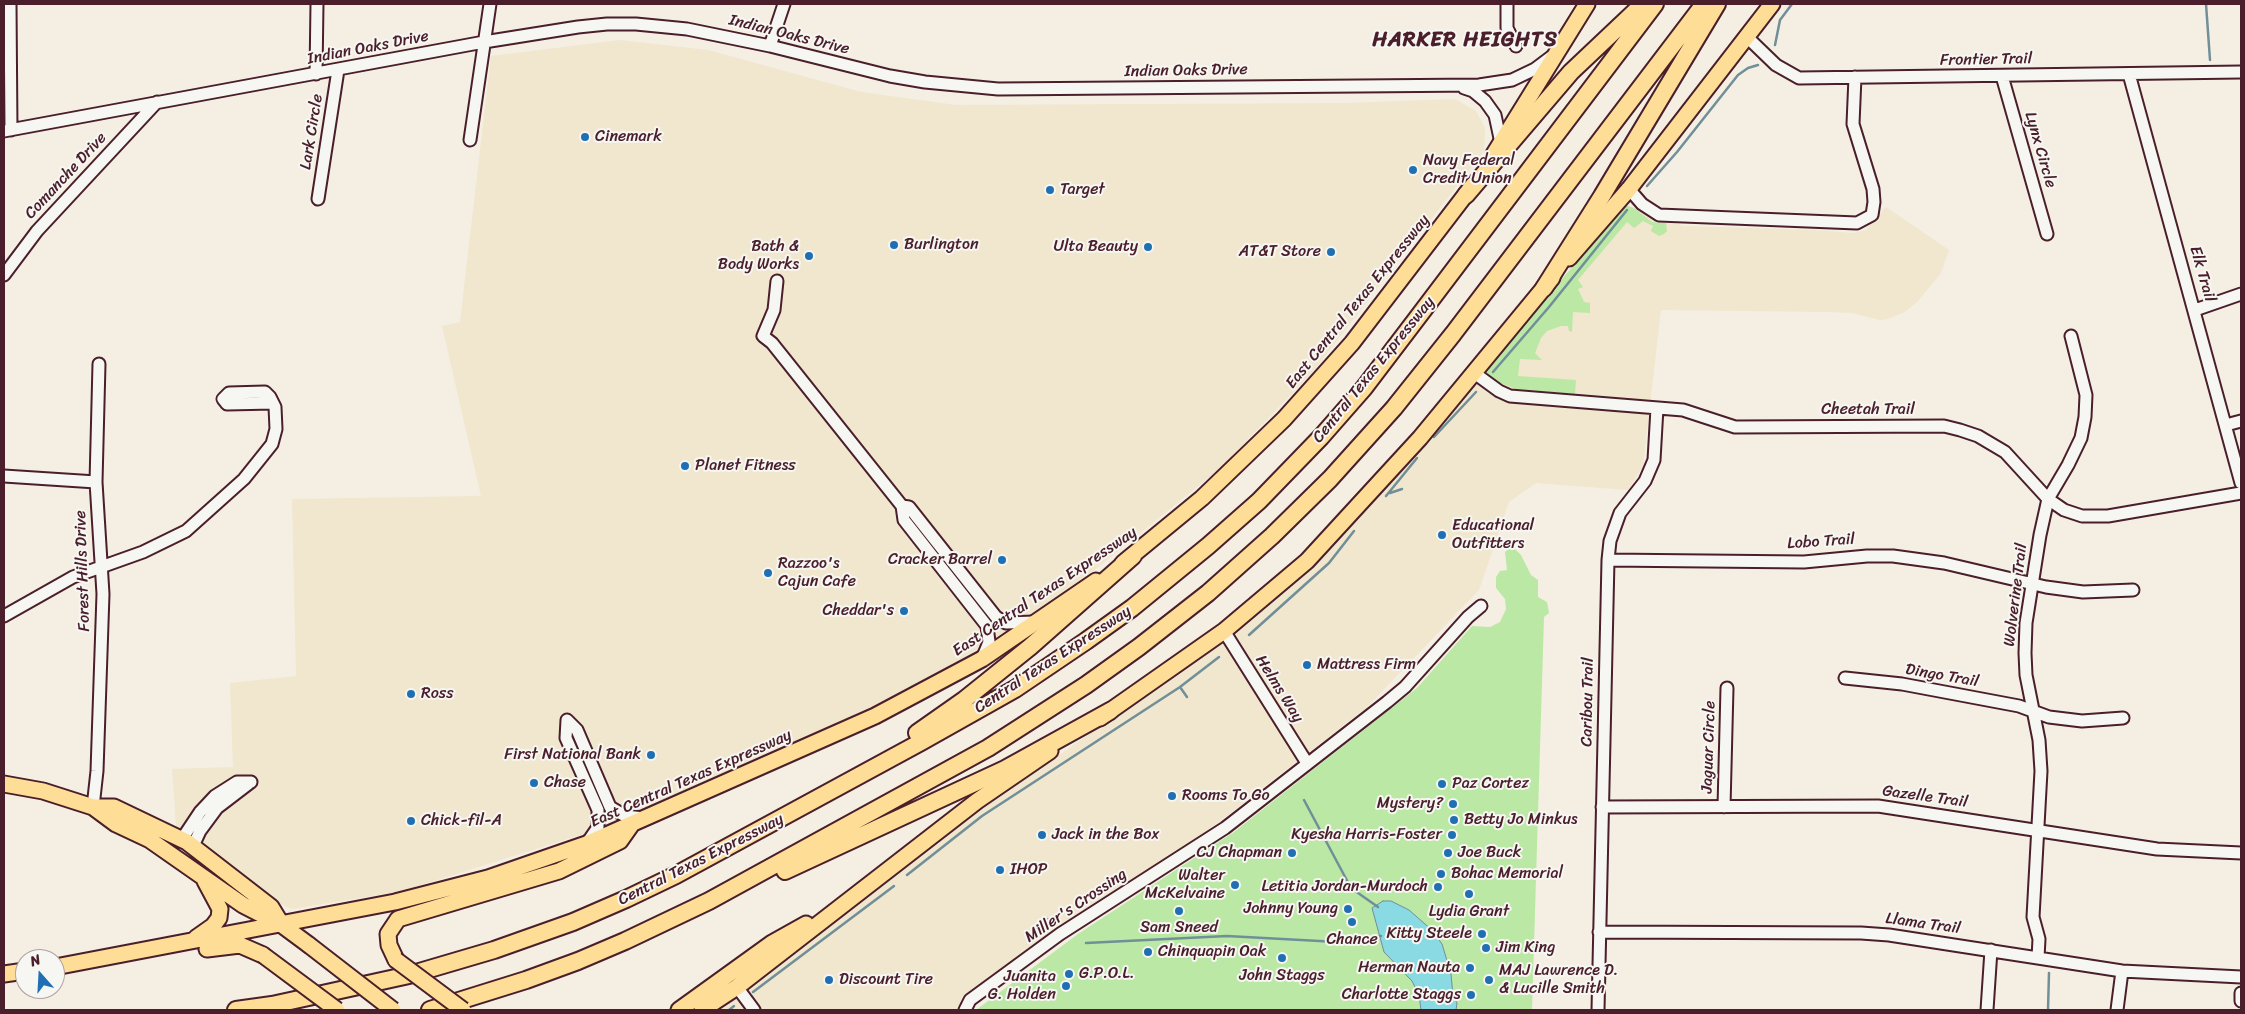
<!DOCTYPE html>
<html>
<head>
<meta charset="utf-8">
<style>
	body { margin:0 }
	#map { position:relative; width:2245px; height:1014px; overflow:hidden; background:#f4efe2; font-family:Sriracha,sans-serif }
	canvas { display:block }
	.frame { position:absolute; inset:0; border:5px solid #4a1f2b; pointer-events:none }
	.north { position:absolute; left:15px; top:949px; width:50px; height:50px; box-sizing:border-box; background:#f6f6f2; border:1px solid #b1a0a2; border-radius:50%; rotate:341deg; font-size:14px; font-weight:700; line-height:20px; text-align:center; color:#4a1f2b }
	.north::after { content:''; display:block; margin:auto; width:18px; height:22px; background:#1f6fb2; clip-path:polygon(50% 0,100% 100%,50% 72%,0 100%) }
</style>
</head>
<body>
<div id="map">
<canvas width="2245" height="1014"></canvas>
<div class="frame"></div>
<div class="north">N</div>
</div>
<script>
const ctx = document.querySelector('canvas').getContext('2d');
ctx.lineJoin = 'round';
function paint(path, color) { ctx.fillStyle = color; ctx.fill(path, 'evenodd'); }
const shape = rows => new Path2D(rows.map(r => 'M' + r).join(''));
function trace(path, color, width, dash) { ctx.strokeStyle = color; ctx.lineWidth = width; ctx.lineCap = dash ? 'butt' : 'round'; ctx.setLineDash(dash || []); ctx.stroke(path); }
function write(font, color, halo, rows, align = 'center') {
  ctx.font = font + ' Sriracha,sans-serif'; ctx.lineWidth = 4; ctx.setLineDash([]); ctx.textBaseline = 'middle'; ctx.strokeStyle = halo; ctx.fillStyle = color; for (const [text, x, y, turn = 0] of rows) {
    ctx.save(); ctx.translate(x, y); ctx.rotate((+turn || 0) * Math.PI / 180); ctx.textAlign = isNaN(turn) ? turn : align; if (halo) ctx.strokeText(text, 0, 0); ctx.fillText(text, 0, 0); ctx.restore();
  }
}
paint(shape([
	[620,40,708,50,861,92,956,105,1345,103,1455,99,1476,111,1485,128,1484,151,1311,374,1218,470,1075,586,1000,636,882,707,612,825,402,891,292,909,270,900,176,826,172,769,233,767,230,683,296,676,292,499,481,496,442,326,460,322,491,56],
	[1625,205,1683,226,1815,230,1853,233,1866,230,1886,207,1949,250,1941,273,1918,301,1905,312,1888,319,1880,320,1852,313,1830,312,1661,310,1643,466,1628,490,1536,483,1509,502,1479,590,1367,707,1216,824,962,997,959,1010,718,1010,941,837,1239,630,1340,537]
]), '#f1e6ce');
paint(shape([
	[1625,205,1634,208,1652,222,1666,223,1667,231,1664,234,1659,236,1651,231,1653,226,1643,221,1634,228,1627,222,1578,280,1583,287,1578,289,1584,302,1590,303,1590,313,1573,312,1572,332,1569,331,1568,326,1561,326,1547,331,1541,338,1535,353,1542,360,1520,359,1518,376,1576,380,1575,394,1516,389,1493,380,1484,371,1488,366],
	[1512,546,1521,555,1531,575,1538,580,1538,597,1547,602,1549,613,1544,617,1532,1010,976,1010,1078,934,1234,832,1417,688,1472,626,1490,627,1500,622,1506,609,1505,599,1496,588,1496,577,1500,571,1507,570,1505,552]
]), '#bbe8a5');
const water = shape([
	[1383,901,1391,901,1409,910,1433,931,1442,944,1451,974,1453,996,1457,1003,1456,1010,1421,1010,1419,995,1412,981,1384,952,1372,908,1383,901]
]);
paint(water, '#89dae3');
trace(water, '#708f99', 1);
trace(shape([
	[2206,4,2210,60],
	[1775,45,1780,20,1792,4],
	[1647,186,1677,152,1738,75,1748,68,1758,65],
	[1493,372,1549,307,1627,210],
	[1434,437,1476,392],
	[1390,493,1402,489],
	[1386,496,1417,458],
	[1249,635,1329,563,1354,531],
	[1180,687,1187,697],
	[1304,800,1351,888,1378,907],
	[907,875,982,816,1180,687,1219,657],
	[1048,919,1054,922],
	[1086,943,1227,936,1338,942,1381,936],
	[753,992,894,886],
	[729,1010,734,1006],
	[2048,1010,2049,973]
]), '#708f99', 2.5);
const minor = shape([
	[10,4,11,130],
	[1507,4,1507,28,1516,46],
	[1747,37,1776,65,1799,78,2241,72],
	[770,46,784,4],
	[316,74,317,4],
	[2129,74,2241,483],
	[2002,76,2047,234],
	[1464,88,1473,91,1485,101,1495,115,1501,143],
	[4,131,484,42,578,27,607,24,636,24,687,29,770,46,890,76,925,82,998,89,1479,85,1512,80,1535,69,1551,57],
	[470,140,490,4],
	[1629,189,1642,204,1659,215,1857,223,1872,215,1874,202,1873,189,1853,124,1855,77],
	[318,199,338,70],
	[4,275,37,231,157,102],
	[777,281,774,310,763,336,772,343,902,506,904,520,987,626,989,642,982,659],
	[2195,310,2241,294],
	[1473,372,1499,391,1510,396,1683,410,1735,427,1944,426,1960,430,1978,436,2005,452,2048,499,2064,510,2082,516,2108,516,2241,493],
	[2226,425,2241,421],
	[4,476,96,482],
	[902,506,909,507,996,617,1006,623,1034,622],
	[1608,560,1804,562,1867,556,1893,556,1944,563,2046,587,2083,592,2133,590],
	[4,616,73,577,143,552,186,531,244,479,272,444,276,429,275,407,270,397,265,392,229,393,223,399,227,404,273,403],
	[1224,631,1307,763],
	[1845,678,1902,684,2019,706,2049,717,2082,721,2123,718],
	[567,720,577,730,610,807,625,816,644,818],
	[567,720,566,738,598,810,598,827,587,843],
	[93,807,97,771,103,594,96,482,99,364],
	[1602,807,1878,806,2157,849,2241,853],
	[1724,807,1727,688],
	[182,839,200,812,215,796,237,782,251,782],
	[193,846,200,831,217,808,251,782],
	[1599,932,1861,933,1889,935,2122,971,2241,977],
	[2038,958,2039,939,2033,917,2041,771,2039,740,2026,675,2025,653,2026,623,2040,535,2048,499,2068,465,2081,438,2085,417,2086,395,2071,336],
	[737,987,754,1010],
	[2241,993,2241,1001],
	[965,1010,970,1000,1060,934,1225,828,1387,702,1405,687,1468,617,1481,606],
	[1598,1010,1608,560,1610,541,1620,513,1645,481,1654,460,1657,408],
	[1987,1010,1991,950],
	[2117,1010,2122,971]
]);
const major = shape([
	[1494,154,1587,4],
	[1569,258,1629,189,1772,4],
	[1123,563,1202,498,1284,419,1352,343,1473,185],
	[1100,718,1224,631,1307,561,1420,438,1552,278],
	[4,784,43,791,93,807,114,807,187,842,271,907,282,925],
	[93,807,116,824,150,840,243,905,282,925,309,945],
	[196,938,213,926,219,918,220,909,205,881],
	[207,949,240,945,263,955],
	[396,960,389,945,388,934,398,919,559,871,620,841,632,824],
	[55,967,395,902,488,878,586,844,875,716,982,659,1096,581],
	[4,974,25,971],
	[679,1010,772,943,806,924],
	[702,1010,737,987,977,801,1050,751]
]);
const highway = shape([
	[1466,195,1571,72,1643,4],
	[1544,288,1602,196,1717,4],
	[917,733,964,700,1030,647,1133,556],
	[785,871,1005,769,1110,711],
	[236,1010,272,1005,409,975,494,950,573,922,626,899,676,875,921,742,1015,689,1086,641,1132,608,1208,546,1259,501,1321,437,1364,388,1418,317,1655,4],
	[430,1010,526,980,578,961,625,941,709,901,988,748,1086,685,1139,647,1208,593,1272,536,1330,479,1394,408,1453,334,1704,4]
]);
trace(minor, '#4a1f2b', 15);
trace(major, '#4a1f2b', 19);
trace(highway, '#4a1f2b', 20);
trace(minor, '#f6f6f2', 11);
trace(major, '#fedd96', 15);
trace(highway, '#fedd96', 16);
const majorBridge = shape([
	[309,945,393,1010],
	[263,955,337,1010],
	[396,960,463,1010]
]);
trace(majorBridge, '#4a1f2b', 19, []);
trace(majorBridge, '#fedd96', 15);
for (const [x, y, r, color] of [
	[585,137,5,"#1f6fb2"],
	[1413,170,5,"#1f6fb2"],
	[1050,190,5,"#1f6fb2"],
	[894,245,5,"#1f6fb2"],
	[1148,247,5,"#1f6fb2"],
	[1331,252,5,"#1f6fb2"],
	[809,256,5,"#1f6fb2"],
	[685,466,5,"#1f6fb2"],
	[1442,535,5,"#1f6fb2"],
	[1002,560,5,"#1f6fb2"],
	[768,573,5,"#1f6fb2"],
	[904,611,5,"#1f6fb2"],
	[1307,665,5,"#1f6fb2"],
	[411,694,5,"#1f6fb2"],
	[651,755,5,"#1f6fb2"],
	[534,783,5,"#1f6fb2"],
	[1442,784,5,"#1f6fb2"],
	[1172,796,5,"#1f6fb2"],
	[1453,804,5,"#1f6fb2"],
	[1454,820,5,"#1f6fb2"],
	[411,821,5,"#1f6fb2"],
	[1042,835,5,"#1f6fb2"],
	[1452,835,5,"#1f6fb2"],
	[1292,853,5,"#1f6fb2"],
	[1448,853,5,"#1f6fb2"],
	[1000,870,5,"#1f6fb2"],
	[1441,874,5,"#1f6fb2"],
	[1235,885,5,"#1f6fb2"],
	[1438,887,5,"#1f6fb2"],
	[1469,894,5,"#1f6fb2"],
	[1348,909,5,"#1f6fb2"],
	[1179,911,5,"#1f6fb2"],
	[1352,922,5,"#1f6fb2"],
	[1482,934,5,"#1f6fb2"],
	[1486,948,5,"#1f6fb2"],
	[1148,952,5,"#1f6fb2"],
	[1282,958,5,"#1f6fb2"],
	[1470,968,5,"#1f6fb2"],
	[1069,974,5,"#1f6fb2"],
	[829,980,5,"#1f6fb2"],
	[1489,980,5,"#1f6fb2"],
	[1066,986,5,"#1f6fb2"],
	[1471,995,5,"#1f6fb2"]
]) { const dot = new Path2D(); dot.arc(x, y, r, 0, 2 * Math.PI); ctx.fillStyle = color; ctx.fill(dot); trace(dot, '#f6f6f2', 2); }
write('16px', '#4a1f2b', '#f6f6f2', [
	["Indian Oaks Drive",789,35,14],
	["Indian Oaks Drive",368,48,-11],
	["Frontier Trail",1986,60,-1],
	["Indian Oaks Drive",1186,71,-1],
	["Lark Circle",312,132,-81],
	["Lynx Circle",2040,150,74],
	["Comanche Drive",66,176,-47],
	["Elk Trail",2202,274,74],
	["East Central Texas Expressway",1358,302,-51],
	["Central Texas Expressway",1374,370,-51],
	["Cheetah Trail",1868,410],
	["Lobo Trail",1821,542,-4],
	["Forest Hills Drive",83,571,-92],
	["East Central Texas Expressway",1045,592,-34],
	["Wolverine Trail",2016,595,-83],
	["Central Texas Expressway",1053,660,-33],
	["Dingo Trail",1942,676,10],
	["Helms Way",1279,689,58],
	["Caribou Trail",1588,702,-89],
	["Jaguar Circle",1709,747,-88],
	["East Central Texas Expressway",691,779,-24],
	["Gazelle Trail",1925,797,8],
	["Central Texas Expressway",701,860,-27],
	["Miller's Crossing",1076,906,-34],
	["Llama Trail",1923,924,8]
]);
write('16px', '#4a1f2b', '#f6f6f2', [
	["Cinemark",595,137],
	["Navy Federal",1423,161],
	["Credit Union",1423,179],
	["Target",1060,190],
	["Burlington",904,245],
	["Bath &",799,247,"right"],
	["Body Works",799,265,"right"],
	["Ulta Beauty",1138,247,"right"],
	["AT&T Store",1321,252,"right"],
	["Planet Fitness",695,466],
	["Educational",1452,526],
	["Outfitters",1452,544],
	["Cracker Barrel",992,560,"right"],
	["Razzoo's",778,564],
	["Cajun Cafe",778,582],
	["Cheddar's",894,611,"right"],
	["Mattress Firm",1317,665],
	["Ross",421,694],
	["First National Bank",641,755,"right"],
	["Chase",544,783],
	["Paz Cortez",1452,784],
	["Rooms To Go",1182,796],
	["Mystery?",1443,804,"right"],
	["Betty Jo Minkus",1464,820],
	["Chick-fil-A",421,821],
	["Jack in the Box",1052,835],
	["Kyesha Harris-Foster",1442,835,"right"],
	["CJ Chapman",1282,853,"right"],
	["Joe Buck",1458,853],
	["IHOP",1010,870],
	["Bohac Memorial",1451,874],
	["Walter",1225,876,"right"],
	["McKelvaine",1225,894,"right"],
	["Letitia Jordan-Murdoch",1428,887,"right"],
	["Johnny Young",1338,909,"right"],
	["Lydia Grant",1469,912,"center"],
	["Sam Sneed",1179,928,"center"],
	["Kitty Steele",1472,934,"right"],
	["Chance",1352,940,"center"],
	["Jim King",1496,948],
	["Chinquapin Oak",1158,952],
	["Herman Nauta",1460,968,"right"],
	["MAJ Lawrence D.",1499,971],
	["& Lucille Smith",1499,989],
	["G.P.O.L.",1079,974],
	["John Staggs",1282,976,"center"],
	["Juanita",1056,977,"right"],
	["G. Holden",1056,995,"right"],
	["Discount Tire",839,980],
	["Charlotte Staggs",1461,995,"right"]
], 'left');
ctx.letterSpacing = '1px';
write('bold 21px', '#4a1f2b', '#f6f6f2', [
	["HARKER HEIGHTS",1465,41]
]);
ctx.letterSpacing = '0px';
</script>
</body>
</html>
